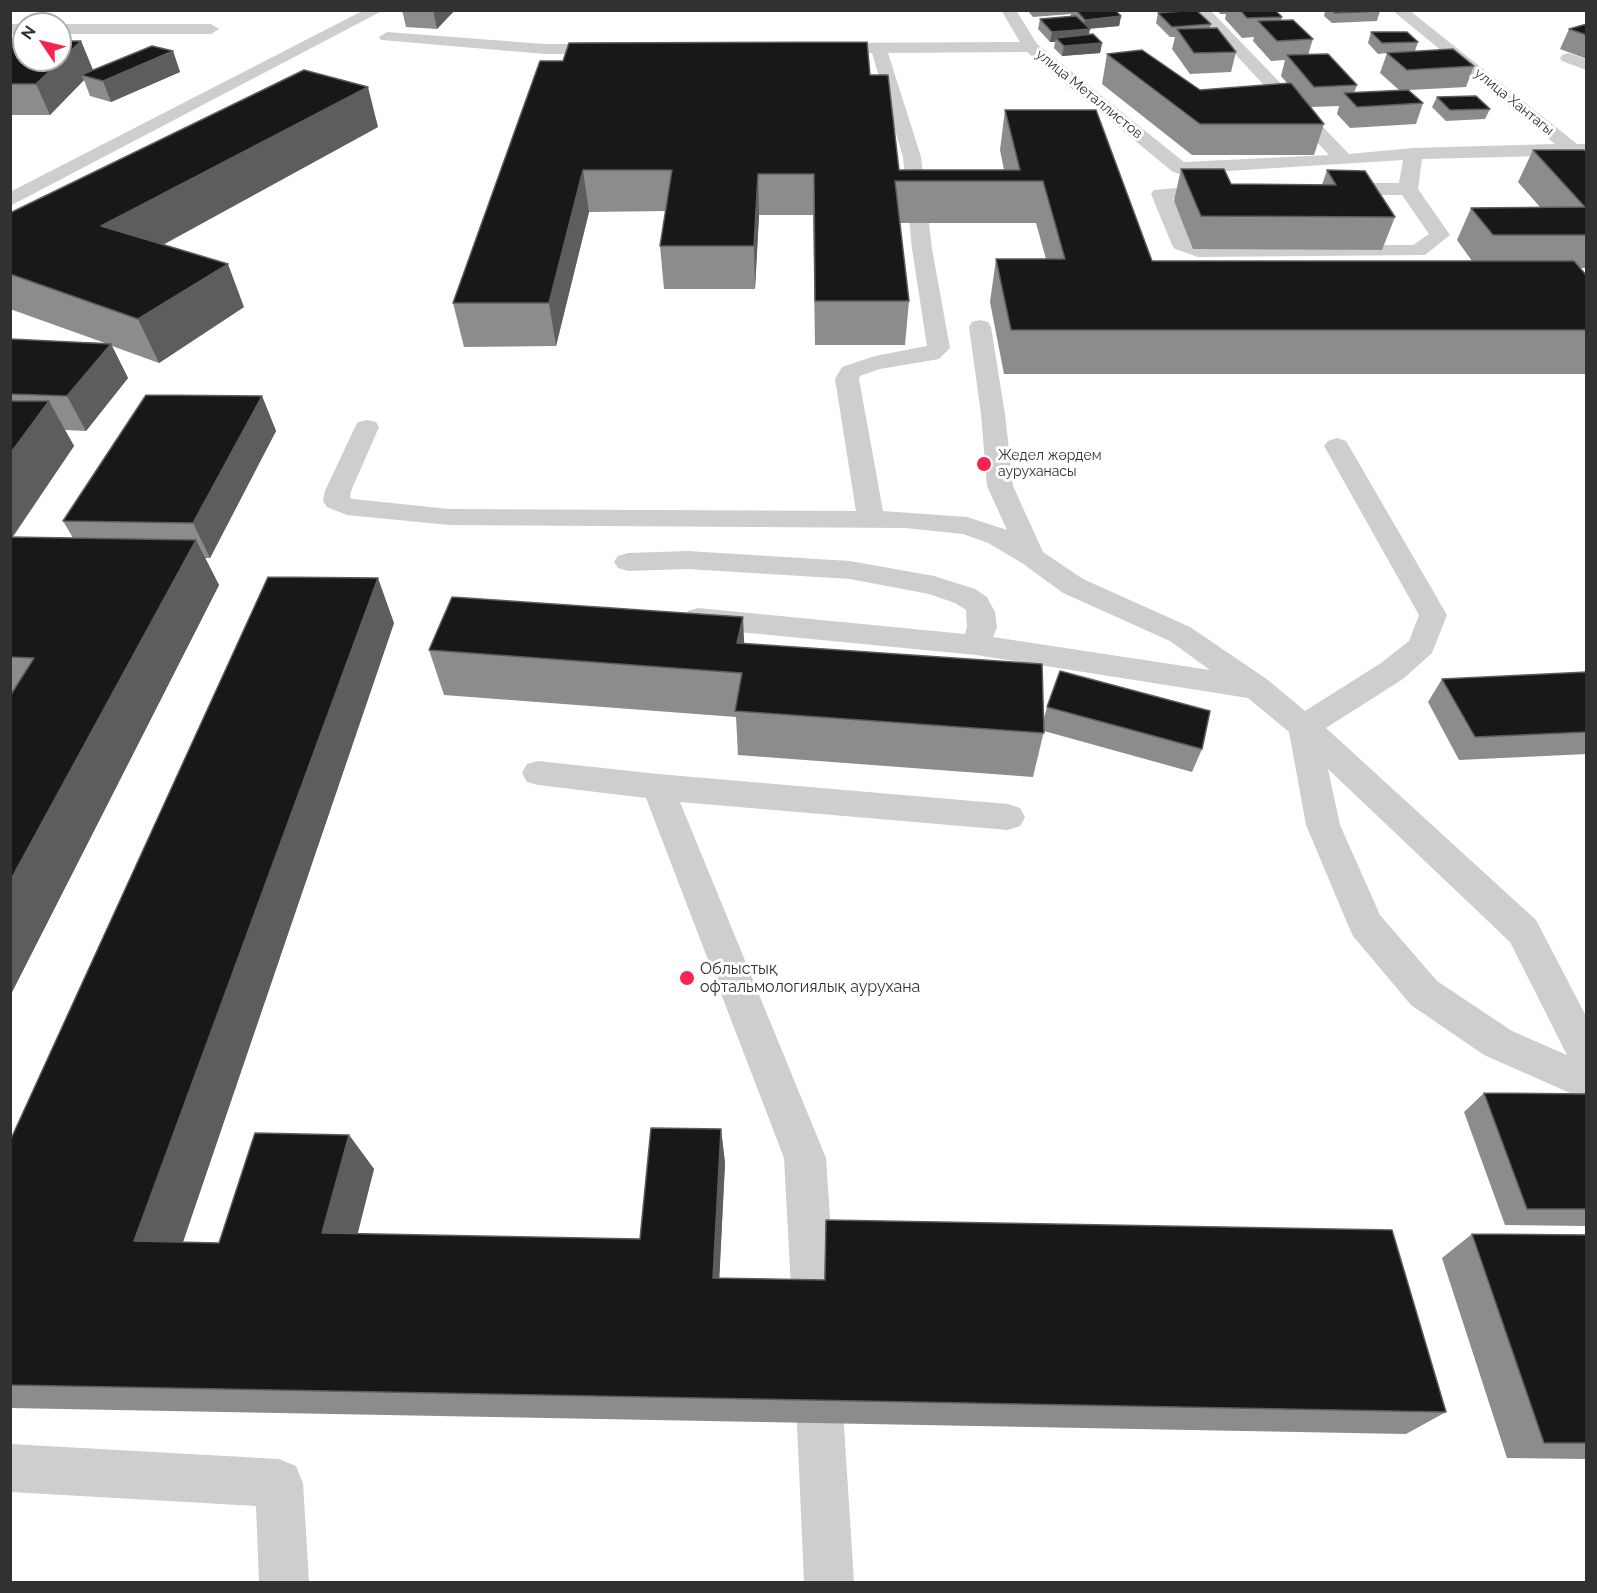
<!DOCTYPE html>
<html>
<head>
<meta charset="utf-8">
<style>
	body { margin:0 }
	#map { position:relative; width:1597px; height:1593px; overflow:hidden; background:#fff; font-family:Raleway,sans-serif }
	canvas { display:block }
	.frame { position:absolute; inset:0; border:12px solid #313131; pointer-events:none }
	.north { position:absolute; left:12px; top:12px; width:60px; height:60px; box-sizing:border-box; background:#fff; border:2px solid #adadad; border-radius:50%; rotate:305deg; font-size:16px; font-weight:700; line-height:24px; text-align:center; color:#313131 }
	.north::after { content:''; display:block; margin:auto; width:21px; height:27px; background:#f72450; clip-path:polygon(50% 0,100% 100%,50% 72%,0 100%) }
</style>
</head>
<body>
<div id="map">
<canvas width="1597" height="1593"></canvas>
<div class="frame"></div>
<div class="north">N</div>
</div>
<script>
const ctx = document.querySelector('canvas').getContext('2d');
ctx.lineJoin = 'round';
const shape = rows => new Path2D(rows.map(r => 'M' + r).join(''));
function paint(path, color) { ctx.fillStyle = color; ctx.fill(path, 'evenodd'); }
function trace(path, color, width, dash) { ctx.strokeStyle = color; ctx.lineWidth = width; ctx.lineCap = dash ? 'butt' : 'round'; ctx.setLineDash(dash || []); ctx.stroke(path); }
function write(font, color, halo, rows, align = 'center') {
  ctx.font = font + ' Raleway,sans-serif'; ctx.lineWidth = 6; ctx.setLineDash([]); ctx.textBaseline = 'middle'; ctx.strokeStyle = halo; ctx.fillStyle = color; for (const [text, x, y, turn = 0] of rows) {
    ctx.save(); ctx.translate(x, y); ctx.rotate((+turn || 0) * Math.PI / 180); ctx.textAlign = isNaN(turn) ? turn : align; if (halo) ctx.strokeText(text, 0, 0); ctx.fillText(text, 0, 0); ctx.restore();
  }
}
paint(shape([
	[364,10,384,10,10,206,10,192,364,10],
	[1001,10,1016,10,1037,44,1184,162,1329,155,1194,10,1210,10,1349,154,1413,148,1555,144,1392,10,1409,10,1577,144,1586,144,1586,155,1422,159,1418,189,1450,235,1425,255,1198,257,1175,249,1172,245,1151,194,1154,190,1220,184,1227,186,1230,190,1227,194,1220,196,1173,199,1191,241,1200,245,1413,245,1429,234,1402,195,1332,195,1325,193,1322,189,1325,185,1332,183,1399,183,1403,160,1180,174,1173,172,1027,52,888,53,921,157,932,249,950,348,939,359,880,369,860,376,859,379,883,511,967,517,1007,530,987,486,981,414,969,327,972,322,980,320,988,322,991,327,1005,414,1013,486,1043,552,1083,579,1190,627,1268,680,1305,711,1381,663,1409,641,1419,615,1324,446,1328,441,1337,438,1346,441,1447,615,1432,653,1403,679,1326,728,1536,920,1586,1016,1586,1100,1484,1055,1411,1005,1353,936,1348,925,1306,825,1289,732,1248,698,976,655,698,628,688,625,684,618,688,611,698,608,965,634,967,627,966,610,955,603,929,594,850,579,687,569,628,571,618,568,614,562,618,556,628,553,687,551,850,561,934,576,975,589,987,597,995,612,997,627,993,637,1210,670,1170,641,1063,593,1022,563,988,543,963,534,905,528,449,525,347,515,327,507,323,501,325,491,355,427,358,422,367,420,376,422,379,427,351,491,350,498,353,499,449,509,856,511,835,379,842,367,875,356,927,346,912,249,903,157,872,53,823,53,815,48,823,43,1020,42,1001,10],
	[1328,769,1510,942,1567,1055,1512,1031,1437,981,1380,915,1340,825,1328,769],
	[10,24,24,24,24,34,10,34,10,24],
	[60,24,211,24,219,29,211,34,60,34,60,24],
	[387,32,545,44,612,44,620,49,612,54,545,54,381,40,379,37,387,32],
	[1568,53,1586,59,1586,70,1562,61,1560,58,1562,55,1568,53],
	[538,761,658,774,1008,804,1020,808,1025,817,1020,826,1008,830,680,802,826,1158,837,1324,831,1340,815,1346,799,1340,793,1324,784,1158,646,798,538,785,527,782,522,773,527,764,538,761],
	[818,1356,834,1363,841,1379,854,1582,804,1582,795,1379,802,1363,818,1356],
	[10,1444,279,1459,296,1466,303,1483,309,1582,259,1582,256,1506,10,1492,10,1444]
]), '#cecece');
paint(shape([
	[402,10,455,10,437,29,406,27],
	[1027,10,1115,10,1121,16,1119,26,1089,29,1089,35,1102,43,1100,53,1062,56,1054,48,1055,42,1050,42,1038,29,1040,19,1070,17,1071,14,1033,17],
	[1218,10,1275,10,1282,17,1281,20,1313,39,1308,55,1357,85,1354,93,1399,90,1380,73,1387,53,1378,54,1368,43,1371,32,1418,42,1415,51,1474,66,1466,87,1409,90,1423,103,1416,124,1350,128,1337,114,1339,106,1311,107,1324,124,1314,155,1192,155,1102,84,1107,54,1200,90,1287,83,1281,76,1285,60,1271,61,1253,41,1254,37,1242,38,1225,19,1226,14,1220,14],
	[1293,10,1379,10,1380,11,1377,21,1332,23,1324,16,1325,11,1294,12],
	[1158,13,1211,24,1210,28,1236,52,1231,72,1190,74,1172,49,1175,37,1170,37,1156,23],
	[1587,24,1587,59,1560,49,1569,29],
	[10,41,81,41,93,70,173,51,180,72,111,102,90,96,84,80,50,115,10,115],
	[540,61,870,75,899,170,1004,170,1000,150,1005,110,1152,261,1472,261,1457,240,1471,208,1540,207,1518,182,1533,150,1587,152,1587,268,1580,268,1587,276,1587,374,1004,374,990,302,996,259,1046,259,1036,223,900,223,909,301,905,345,815,345,813,215,759,215,755,289,664,289,660,246,666,211,589,212,556,346,464,347,453,303],
	[1437,97,1490,109,1485,119,1446,121,1432,107],
	[378,127,163,245,244,307,159,363,112,346,128,378,86,431,65,430,74,446,13,537,73,538,63,521,262,396,276,431,210,558,205,558,219,585,10,996,10,339,105,343,10,309,10,213],
	[1181,169,1231,184,1322,185,1327,170,1395,217,1382,250,1193,249,1174,201],
	[394,623,183,1242,219,1243,349,1135,374,1169,357,1234,640,1239,721,1129,725,1163,719,1278,824,1280,826,1220,1446,1412,1406,1434,10,1408,10,1141],
	[744,643,1043,722,1047,707,1202,749,1192,772,1044,731,1033,777,738,755,736,717,444,695,429,650],
	[1587,672,1587,754,1459,760,1428,702,1442,679],
	[1484,1093,1587,1094,1587,1226,1505,1225,1464,1112],
	[1472,1234,1587,1235,1587,1459,1507,1458,1442,1258]
]), '#8c8c8c');
paint(shape([
	[433,10,455,10,437,29],
	[1121,16,1119,26,1083,29,1085,20],
	[1090,29,1088,39,1056,38,1055,42,1050,42,1052,32],
	[81,41,93,70,81,75,84,80,50,115,36,84],
	[1102,43,1100,53,1062,56,1064,46],
	[173,51,180,72,111,102,103,81],
	[368,87,378,127,120,268,101,226],
	[583,170,589,212,556,346,549,303],
	[758,174,759,215,755,289,754,246],
	[228,264,244,307,159,363,138,319],
	[111,344,128,378,86,431,67,396],
	[262,396,276,431,210,558,193,523],
	[49,401,74,446,10,540,10,454],
	[196,540,219,585,10,996,10,881],
	[378,578,394,623,173,1271,134,1241],
	[743,617,745,662,737,643],
	[721,1129,725,1163,718,1306,713,1278],
	[349,1135,374,1169,350,1264,322,1233]
]), '#5d5d5d');
const building = shape([
	[1076,10,1115,10,1121,16,1085,20,1076,10],
	[1196,10,1211,24,1172,27,1158,13,1196,10],
	[1240,10,1275,10,1282,17,1247,18,1240,10],
	[1332,10,1379,10,1380,11,1335,13,1332,10],
	[1076,16,1090,29,1052,32,1040,19,1076,16],
	[1293,20,1313,39,1277,41,1258,21,1293,20],
	[1587,24,1587,35,1569,29,1587,24],
	[1217,28,1236,52,1194,53,1177,29,1217,28],
	[1371,32,1407,32,1418,42,1382,43,1371,32],
	[1093,34,1102,43,1064,46,1056,38,1093,34],
	[11,40,24,41,24,60,60,60,60,41,81,41,36,84,10,84,10,41,11,40],
	[867,42,870,75,888,75,899,170,1020,170,1005,110,1096,110,1152,261,1574,261,1587,276,1587,330,1011,330,996,259,1065,259,1043,181,895,181,909,301,815,301,814,174,758,174,754,246,660,246,672,170,583,170,549,303,453,303,540,61,563,61,569,43,867,42],
	[152,46,173,51,103,81,81,75,152,46],
	[1453,49,1474,66,1407,70,1387,53,1453,49],
	[1142,50,1200,90,1291,83,1324,124,1200,124,1107,54,1142,50],
	[1328,54,1357,85,1314,87,1287,55,1328,54],
	[304,70,368,87,101,226,228,264,138,319,10,274,10,213,304,70],
	[1408,90,1423,103,1357,107,1344,93,1408,90],
	[1476,96,1490,109,1450,110,1437,97,1476,96],
	[1533,150,1584,150,1587,152,1587,235,1493,235,1471,208,1585,207,1533,150],
	[1181,169,1224,169,1231,184,1336,185,1327,170,1365,171,1395,217,1201,216,1181,169],
	[10,339,111,344,67,396,10,394,10,339],
	[146,395,262,396,193,523,63,521,146,395],
	[10,401,49,401,10,454,10,401],
	[10,537,196,540,10,881,10,696,34,658,10,657,10,537],
	[268,577,378,578,134,1241,219,1243,255,1133,349,1135,322,1233,640,1239,651,1128,721,1129,713,1278,825,1280,826,1220,1392,1230,1446,1412,10,1385,10,1141,268,577],
	[452,597,743,617,737,643,1042,664,1044,733,735,711,742,673,429,650,452,597],
	[1060,671,1210,711,1202,749,1047,707,1060,671],
	[1587,672,1587,732,1475,737,1442,679,1587,672],
	[1484,1093,1587,1094,1587,1209,1527,1209,1484,1093],
	[1472,1234,1587,1235,1587,1443,1544,1443,1472,1234]
]);
paint(building, '#181818');
trace(building, '#5d5d5d', 1.5);
for (const [x, y, r, color] of [
	[984,464,8,"#f72450"],
	[687,978,8,"#f72450"]
]) { const dot = new Path2D(); dot.arc(x, y, r, 0, 2 * Math.PI); ctx.fillStyle = color; ctx.fill(dot); trace(dot, '#fff', 2); }
write('14px', '#313131', '#fff', [
	["улица Металлистов",1089,94,39],
	["улица Хантагы",1514,102,39]
]);
write('14px', '#313131', '#fff', [
	["Жедел жәрдем",998,456],
	["ауруханасы",998,472]
], 'left');
write('16px', '#313131', '#fff', [
	["Облыстық",700,969],
	["офтальмологиялық аурухана",700,987]
], 'left');
</script>
</body>
</html>
